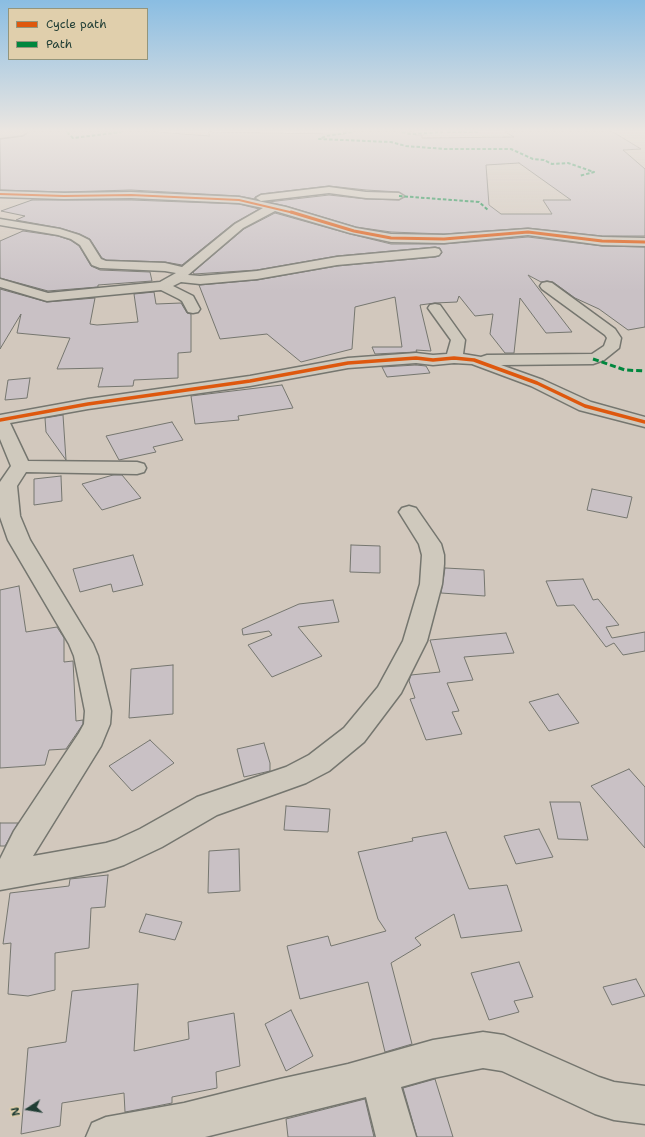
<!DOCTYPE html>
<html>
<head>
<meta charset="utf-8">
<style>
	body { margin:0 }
	#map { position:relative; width:645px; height:1137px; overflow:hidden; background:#d2c8bd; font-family:"Shantell Sans",sans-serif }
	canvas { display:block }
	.legend { position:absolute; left:8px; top:8px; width:140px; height:52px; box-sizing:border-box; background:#e0cfac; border:1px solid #93957c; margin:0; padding:5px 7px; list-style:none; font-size:12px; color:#1f3d34 }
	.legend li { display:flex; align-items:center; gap:8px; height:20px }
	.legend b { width:20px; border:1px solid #93957c }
	.north { position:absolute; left:8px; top:1089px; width:40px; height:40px; -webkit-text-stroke:3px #e0cfac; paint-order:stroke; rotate:258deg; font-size:11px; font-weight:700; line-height:16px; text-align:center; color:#1f3d34 }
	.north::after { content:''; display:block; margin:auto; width:14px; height:18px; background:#1f3d34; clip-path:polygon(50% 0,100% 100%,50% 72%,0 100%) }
</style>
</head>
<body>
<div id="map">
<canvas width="645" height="1137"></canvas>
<ul class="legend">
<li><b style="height:5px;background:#de580e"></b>Cycle path</li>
<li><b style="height:5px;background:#00873e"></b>Path</li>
</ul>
<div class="north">N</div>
</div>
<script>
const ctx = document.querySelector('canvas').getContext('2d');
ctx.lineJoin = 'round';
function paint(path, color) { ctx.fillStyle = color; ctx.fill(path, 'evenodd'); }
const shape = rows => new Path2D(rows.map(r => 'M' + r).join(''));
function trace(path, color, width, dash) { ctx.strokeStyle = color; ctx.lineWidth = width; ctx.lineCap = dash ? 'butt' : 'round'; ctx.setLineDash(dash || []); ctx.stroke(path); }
const building = shape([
	[28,132,158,132,210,136,208,132,345,134,343,132,415,132,415,135,422,135,422,138,514,137,505,132,613,132,641,149,623,150,645,169,645,236,602,236,528,228,444,234,391,232,356,227,286,206,268,202,329,195,366,199,399,200,405,197,399,192,366,190,329,186,261,194,255,197,255,199,239,196,131,190,64,192,0,190,0,139,23,136,28,132],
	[519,163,571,200,543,200,552,214,501,214,489,205,486,165,519,163],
	[32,200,131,200,239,204,259,209,234,223,182,265,165,262,106,260,102,258,90,239,80,234,60,228,16,220,25,216,1,211,32,200],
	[275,213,350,234,391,244,444,244,528,237,602,246,645,247,645,327,628,330,599,309,575,298,553,282,547,281,541,282,528,275,572,332,546,333,520,298,514,353,505,353,490,334,493,314,475,316,459,296,457,302,435,303,420,305,431,351,416,350,417,352,375,354,372,347,402,347,395,297,355,307,352,349,301,362,267,334,220,339,199,285,257,280,337,266,435,257,439,256,442,253,440,248,435,247,337,256,257,270,194,274,193,272,244,229,275,213],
	[23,231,58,236,70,240,79,246,91,266,100,270,150,272,152,281,98,285,98,287,48,291,0,278,0,241,23,231],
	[0,289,47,302,95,298,90,324,97,325,138,322,134,294,154,292,156,304,181,303,187,313,191,314,191,352,178,353,178,378,134,380,133,386,98,387,103,368,57,369,70,338,17,333,21,314,0,349,0,289],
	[416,365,426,366,430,373,387,377,382,367,416,365],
	[30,378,27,398,5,400,8,380,30,378],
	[282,385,293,408,238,416,239,420,195,424,191,396,282,385],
	[63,415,66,460,46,432,45,418,63,415],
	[172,422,183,440,153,447,156,452,119,460,106,436,172,422],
	[113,475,122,475,141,498,102,510,82,484,113,475],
	[61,476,62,501,34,505,34,479,61,476],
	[592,489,632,497,627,518,587,510,592,489],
	[351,545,380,546,380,573,350,572,351,545],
	[133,555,143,585,113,592,111,584,80,592,73,569,133,555],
	[445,568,484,570,485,596,441,593,445,568],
	[583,579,593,600,598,599,619,625,606,627,612,638,645,632,645,651,623,655,614,643,606,647,574,605,557,606,546,581,583,579],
	[19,586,26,632,57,627,64,638,64,662,73,661,76,721,83,720,83,724,66,749,49,750,45,765,0,768,0,590,19,586],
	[333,600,339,622,298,627,322,656,272,677,248,645,272,635,269,631,243,635,242,629,299,604,333,600],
	[506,633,514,653,464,657,473,680,447,683,459,711,452,712,462,734,426,740,410,699,415,698,409,681,411,675,440,672,430,640,506,633],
	[173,665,173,714,129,718,131,669,173,665],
	[558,694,579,723,549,731,529,702,558,694],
	[150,740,174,763,132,791,109,766,150,740],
	[264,743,270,763,270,771,244,777,237,749,264,743],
	[629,769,645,787,645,848,591,786,629,769],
	[550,802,580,802,588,840,558,839,550,802],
	[286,806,330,809,328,832,284,830,286,806],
	[0,823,18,823,5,846,0,846,0,823],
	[539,829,553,857,516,864,504,836,539,829],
	[446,832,469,889,507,885,522,931,461,938,454,914,415,938,421,945,391,963,412,1044,385,1052,368,982,300,999,287,946,328,936,331,946,386,931,378,919,358,852,413,841,412,838,446,832],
	[239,849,240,891,208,893,209,851,239,849],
	[108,875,105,907,91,908,89,948,55,953,55,990,28,996,8,994,11,943,3,944,10,893,69,886,70,879,108,875],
	[146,914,182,922,175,940,139,932,146,914],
	[519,962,533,997,514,1001,519,1012,489,1020,471,973,519,962],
	[636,979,645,996,612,1005,603,987,636,979],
	[138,984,134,1051,189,1039,188,1022,234,1013,240,1066,216,1072,217,1088,172,1097,172,1103,157,1106,125,1112,124,1093,62,1103,60,1126,21,1134,28,1048,66,1042,72,991,138,984],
	[291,1010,313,1056,286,1071,265,1024,291,1010],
	[435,1079,453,1137,417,1137,403,1088,435,1079],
	[365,1099,374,1137,288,1137,286,1119,365,1099]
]);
paint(building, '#c9c1c5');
trace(building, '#75766f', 1);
const minor = shape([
	[0,132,27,132,23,135,0,138,0,132],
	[329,187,366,192,399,193,404,196,399,199,366,198,329,193,261,201,256,198,261,195,329,187],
	[0,191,64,193,131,192,239,197,286,207,356,228,391,234,444,235,528,229,602,237,645,238,645,246,602,245,528,235,444,243,391,242,350,233,275,211,243,228,188,275,200,276,257,271,337,257,435,248,439,249,441,252,439,255,435,256,337,265,257,279,200,284,181,282,173,286,193,296,200,309,198,312,193,313,188,312,182,301,179,299,161,290,47,301,0,287,0,279,48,293,160,282,176,273,165,271,100,268,92,265,80,245,71,239,58,235,0,225,0,219,60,229,79,235,89,240,101,259,106,261,165,263,182,267,235,224,263,208,239,203,131,198,64,199,0,197,0,191],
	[547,282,552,283,615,329,621,338,619,348,604,360,593,364,501,365,543,380,591,402,645,417,645,427,579,410,531,386,472,364,454,363,433,365,416,363,348,368,250,386,88,409,10,423,28,461,137,462,144,464,146,468,144,472,137,474,26,472,17,486,20,516,30,540,93,644,98,656,111,711,110,724,101,746,33,856,106,843,116,840,140,829,197,797,286,767,309,755,344,728,378,687,403,641,420,584,422,555,419,544,399,512,402,508,409,506,416,508,441,544,444,555,444,564,442,584,427,641,401,693,364,742,329,771,306,783,217,815,162,847,124,865,106,871,0,890,0,859,14,831,79,733,84,724,85,711,74,656,69,644,8,540,0,517,0,482,11,466,0,439,0,415,88,399,250,376,348,358,416,353,433,355,447,354,451,340,428,308,430,305,435,304,440,305,465,340,463,354,481,357,487,355,592,354,604,346,607,338,605,335,542,289,540,286,542,283,547,282],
	[483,1032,504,1035,599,1077,614,1082,645,1086,645,1124,614,1120,595,1114,502,1071,483,1068,433,1078,401,1087,416,1137,376,1137,366,1097,205,1137,86,1137,92,1123,106,1117,184,1103,280,1079,348,1064,433,1040,483,1032]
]);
trace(minor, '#75766f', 3);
paint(minor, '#cfc9bd');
trace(shape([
	[67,132,73,138,121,132],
	[352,132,326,136,319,139,391,142,406,146,445,149,511,149,533,159,544,160,552,164,568,163,594,172,579,176],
	[402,132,411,134,443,132],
	[447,132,479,132],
	[399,196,479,202,488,210]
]), '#00873e', 2, [3.5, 2]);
trace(shape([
	[593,359,625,370,645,371]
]), '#00873e', 3, [6, 3]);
trace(shape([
	[0,194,64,196,131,195,239,200,294,213]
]), '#de580e', 2);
trace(shape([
	[291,212,354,231,391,238,444,239,528,232,602,241,645,242]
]), '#de580e', 3);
trace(shape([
	[0,420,88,404,250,381,348,363,416,358,433,360,454,358,474,360,537,383,585,406,645,422]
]), '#de580e', 3.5);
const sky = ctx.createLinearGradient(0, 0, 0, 291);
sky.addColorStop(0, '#8abde2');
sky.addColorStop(0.45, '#ebe6e1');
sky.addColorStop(1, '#ebe6e100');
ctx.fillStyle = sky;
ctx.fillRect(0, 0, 645, 291);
</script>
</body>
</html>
